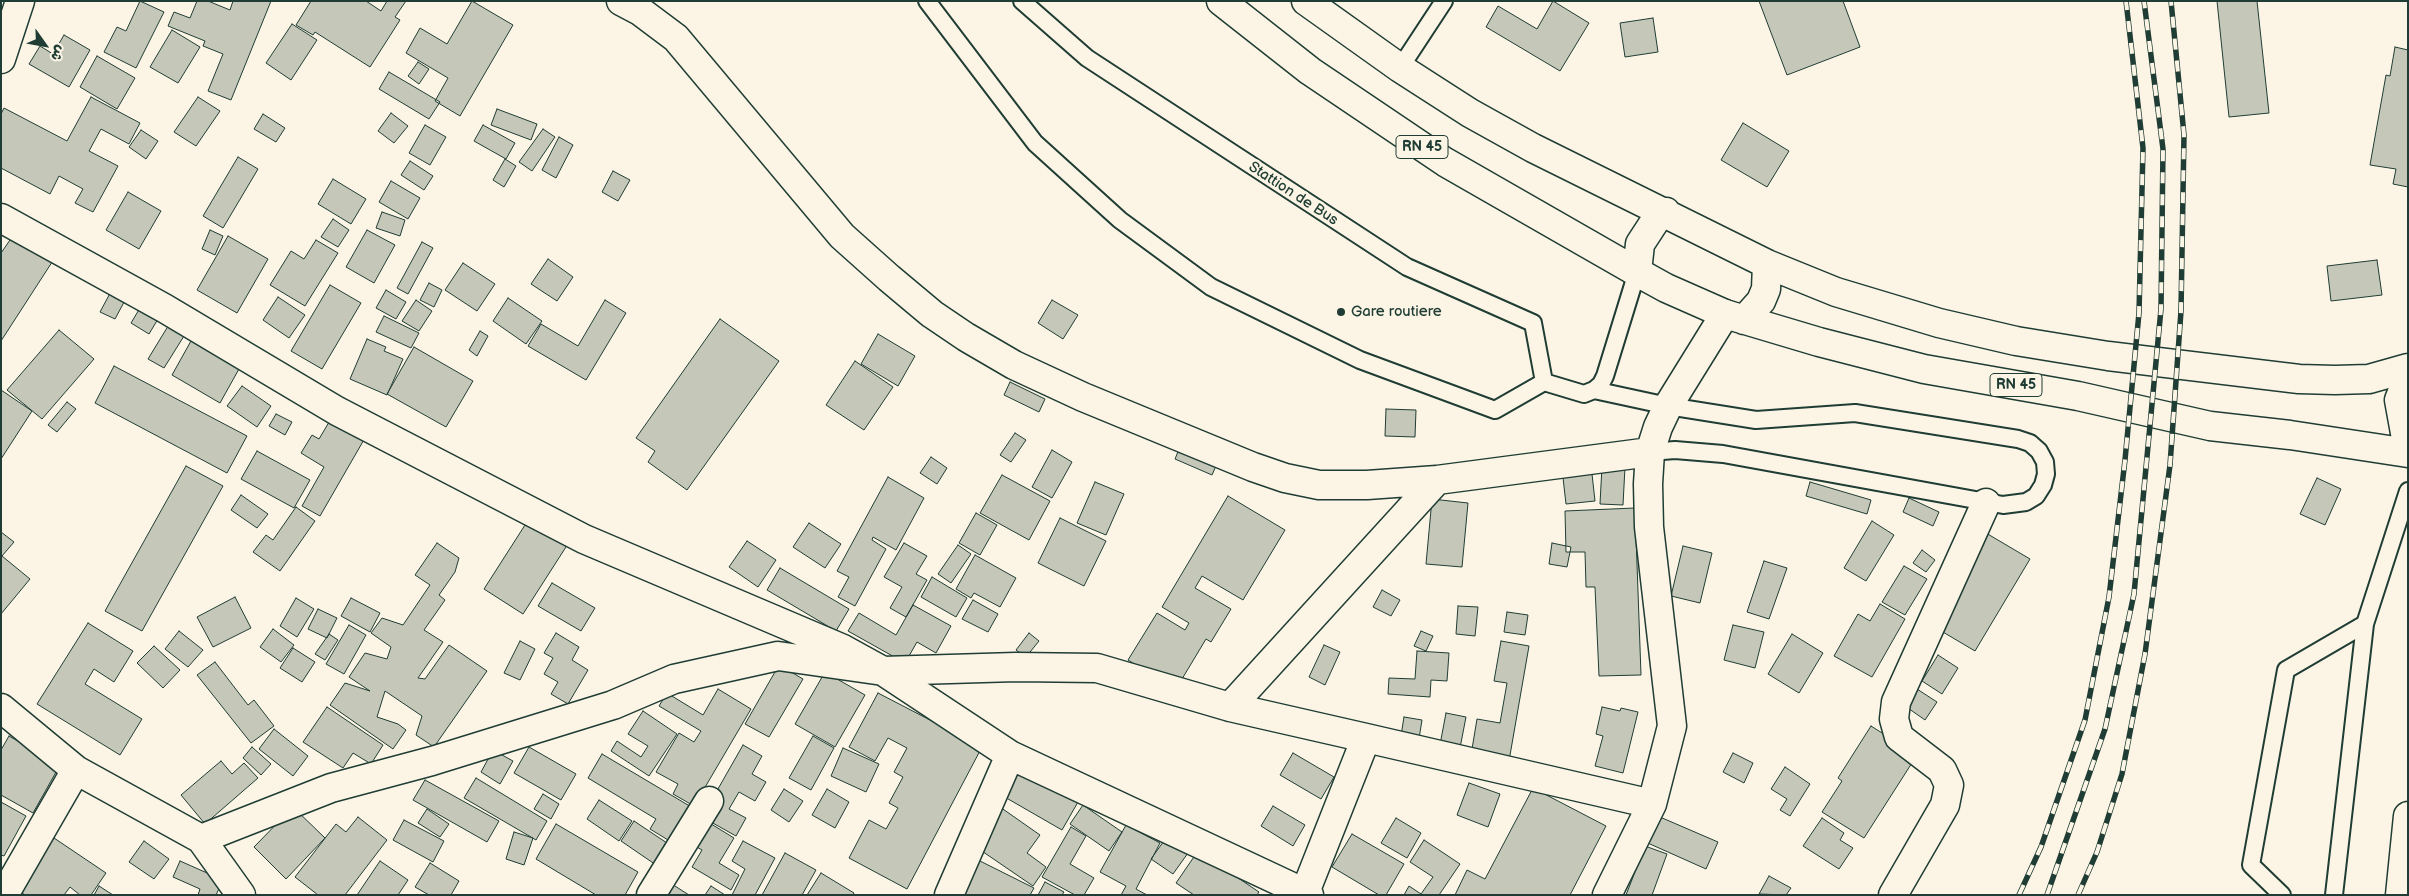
<!DOCTYPE html>
<html>
<head>
<meta charset="utf-8">
<style>
	body { margin:0 }
	#map { position:relative; width:2409px; height:896px; overflow:hidden; background:#fcf5e5; font-family:"Balsamiq Sans","Playpen Sans Arabic",sans-serif }
	canvas { display:block }
	.frame { position:absolute; inset:0; border:2px solid #1f3d34; pointer-events:none }
	.north { position:absolute; left:20px; top:20px; width:50px; height:50px; -webkit-text-stroke:4px #fcf5e5; paint-order:stroke; rotate:122deg; font-size:14px; font-weight:700; line-height:20px; text-align:center; color:#1f3d34 }
	.north::after { content:''; display:block; margin:auto; width:18px; height:22px; background:#1f3d34; clip-path:polygon(50% 0,100% 100%,50% 72%,0 100%) }
</style>
</head>
<body>
<div id="map">
<canvas width="2409" height="896"></canvas>
<div class="frame"></div>
<div class="north">ش</div>
</div>
<script>
const ctx = document.querySelector('canvas').getContext('2d');
ctx.lineJoin = 'round';
function paint(path, color) { ctx.fillStyle = color; ctx.fill(path, 'evenodd'); }
const shape = rows => new Path2D(rows.map(r => 'M' + r).join(''));
function trace(path, color, width, dash) { ctx.strokeStyle = color; ctx.lineWidth = width; ctx.lineCap = dash ? 'butt' : 'round'; ctx.setLineDash(dash || []); ctx.stroke(path); }
function write(font, color, halo, rows, align = 'center') {
  ctx.font = font + ' "Balsamiq Sans",sans-serif'; ctx.lineWidth = 5; ctx.setLineDash([]); ctx.textBaseline = 'middle'; ctx.strokeStyle = halo; ctx.fillStyle = color; for (const [text, x, y, turn = 0] of rows) {
    ctx.save(); ctx.translate(x, y); ctx.rotate((+turn || 0) * Math.PI / 180); ctx.textAlign = isNaN(turn) ? turn : align; if (halo) ctx.strokeText(text, 0, 0); ctx.fillText(text, 0, 0); ctx.restore();
  }
}
const building = shape([
	[140,1,164,12,136,68,104,52,117,27,126,31,140,1],
	[197,1,208,1,230,10,233,1,271,1,231,100,208,91,223,54,203,46,205,41,168,26,174,12,190,18,197,1],
	[311,1,366,1,381,11,387,1,406,1,395,17,400,20,370,67,315,32,313,35,296,25,311,1],
	[472,1,513,25,460,116,435,101,448,78,406,53,420,28,447,44,472,1],
	[1553,1,1589,23,1560,71,1486,27,1498,6,1537,29,1553,1],
	[1759,1,1843,1,1860,47,1787,75,1759,1],
	[2217,1,2257,1,2269,113,2229,117,2217,1],
	[1653,18,1658,52,1625,57,1620,23,1653,18],
	[292,24,317,40,291,80,266,63,292,24],
	[172,30,200,47,178,83,150,67,172,30],
	[64,35,90,50,69,87,29,64,40,46,53,54,64,35],
	[2395,47,2408,50,2408,187,2393,184,2396,169,2370,165,2386,75,2390,76,2395,47],
	[97,56,135,78,117,109,80,87,97,56],
	[418,62,429,69,419,84,408,76,418,62],
	[389,72,440,102,429,119,379,89,389,72],
	[91,97,140,123,129,144,101,129,89,151,118,166,93,212,75,203,83,189,59,176,50,194,1,168,1,114,4,108,67,141,91,97],
	[198,97,220,111,196,146,174,132,198,97],
	[497,109,537,124,531,140,491,125,497,109],
	[391,113,408,126,394,143,378,131,391,113],
	[263,114,285,128,276,142,254,129,263,114],
	[1743,123,1789,151,1767,187,1721,160,1743,123],
	[425,125,446,137,430,165,409,153,425,125],
	[483,125,515,143,506,159,474,141,483,125],
	[543,129,555,137,532,171,519,162,543,129],
	[141,130,158,141,146,159,129,147,141,130],
	[559,137,573,145,556,178,542,170,559,137],
	[238,157,258,169,223,228,203,216,238,157],
	[505,159,516,166,504,187,493,180,505,159],
	[410,161,433,176,424,190,401,175,410,161],
	[613,171,630,180,618,201,602,192,613,171],
	[333,179,366,199,351,224,318,204,333,179],
	[391,181,420,198,408,219,379,202,391,181],
	[128,192,161,211,139,249,106,230,128,192],
	[382,212,405,220,400,236,376,228,382,212],
	[333,219,349,230,338,247,321,237,333,219],
	[17,230,56,256,1,341,1,253,17,230],
	[210,230,223,236,215,255,202,249,210,230],
	[367,230,395,245,374,283,346,267,367,230],
	[228,236,268,259,237,313,197,290,228,236],
	[316,240,338,253,305,306,270,285,291,251,304,259,316,240],
	[422,242,433,248,408,294,397,288,422,242],
	[548,259,573,277,557,301,531,284,548,259],
	[2377,260,2382,295,2331,301,2327,266,2377,260],
	[463,263,495,284,477,311,445,290,463,263],
	[429,283,442,290,434,307,420,300,429,283],
	[115,284,130,291,115,319,100,312,115,284],
	[330,285,361,303,322,369,291,351,330,285],
	[386,290,406,302,396,319,376,308,386,290],
	[278,297,305,315,289,338,263,320,278,297],
	[508,298,542,321,526,344,493,321,508,298],
	[416,300,432,311,419,331,402,321,416,300],
	[605,300,626,313,586,380,528,346,541,324,578,346,605,300],
	[1052,300,1078,315,1063,339,1038,323,1052,300],
	[143,303,161,314,149,334,131,323,143,303],
	[384,316,419,333,411,348,376,332,384,316],
	[173,318,189,328,164,368,148,359,173,318],
	[720,319,779,361,687,490,648,462,655,451,636,438,720,319],
	[59,330,94,359,42,419,7,390,59,330],
	[480,331,488,336,477,356,469,350,480,331],
	[196,332,244,360,220,403,172,375,196,332],
	[878,334,915,356,898,386,861,364,878,334],
	[367,339,386,347,384,351,403,359,387,395,350,379,367,339],
	[414,347,473,381,446,427,387,394,414,347],
	[855,361,893,387,864,430,826,405,855,361],
	[114,366,247,436,227,473,95,403,114,366],
	[1010,382,1045,399,1039,412,1004,395,1010,382],
	[242,386,271,406,257,427,227,406,242,386],
	[1,390,32,411,1,459,1,390],
	[67,402,76,409,57,432,48,425,67,402],
	[1386,409,1416,410,1415,437,1385,436,1386,409],
	[335,412,369,431,320,516,302,506,324,467,301,453,312,435,319,439,335,412],
	[276,414,292,422,285,435,269,426,276,414],
	[1015,433,1026,440,1011,462,1000,455,1015,433],
	[1182,442,1219,459,1212,475,1175,459,1182,442],
	[1052,450,1072,462,1052,498,1032,487,1052,450],
	[257,451,310,480,294,508,241,479,257,451],
	[931,457,947,468,937,484,920,473,931,457],
	[1591,465,1595,501,1566,504,1562,469,1591,465],
	[186,466,223,486,142,631,105,611,186,466],
	[1602,466,1625,467,1623,505,1600,504,1602,466],
	[1002,475,1050,501,1029,540,980,513,1002,475],
	[888,477,924,498,896,550,873,537,872,540,886,549,855,606,838,597,849,577,837,571,888,477],
	[2317,478,2341,489,2325,525,2300,514,2317,478],
	[1095,482,1124,494,1106,535,1077,523,1095,482],
	[1810,482,1871,500,1867,514,1806,496,1810,482],
	[241,495,268,514,257,528,231,510,241,495],
	[1228,496,1285,530,1243,600,1202,576,1195,588,1231,609,1211,642,1206,639,1179,684,1156,670,1152,675,1128,660,1157,613,1185,630,1189,623,1162,607,1228,496],
	[1909,498,1939,512,1933,526,1903,512,1909,498],
	[1432,499,1468,503,1462,567,1426,564,1432,499],
	[296,507,315,521,280,571,253,552,266,535,273,540,296,507],
	[1635,508,1641,675,1599,676,1595,587,1586,587,1585,552,1566,552,1565,511,1635,508],
	[534,511,573,536,523,614,484,589,534,511],
	[976,513,997,525,980,555,959,543,976,513],
	[1060,518,1106,541,1084,586,1038,563,1060,518],
	[1872,521,1894,535,1866,581,1844,568,1872,521],
	[809,523,841,544,825,568,793,547,809,523],
	[1,532,14,542,2,556,30,579,1,614,1,532],
	[1986,533,2030,559,1975,651,1931,625,1986,533],
	[747,541,776,560,758,587,729,567,747,541],
	[437,543,459,558,455,572,439,595,445,600,424,630,443,642,418,678,425,679,449,645,487,671,434,747,416,735,422,716,385,691,377,717,398,724,406,730,393,749,330,705,345,683,370,691,349,677,365,653,387,659,391,647,371,633,382,618,403,625,430,585,415,575,437,543],
	[904,543,927,556,916,574,927,580,906,617,890,608,902,587,884,577,904,543],
	[1552,543,1571,547,1567,567,1549,564,1552,543],
	[958,545,971,554,951,583,938,574,958,545],
	[1683,546,1712,553,1700,603,1671,596,1683,546],
	[1922,550,1935,560,1926,572,1913,563,1922,550],
	[975,555,1016,578,1000,607,974,593,971,598,956,589,975,555],
	[1764,561,1787,568,1769,619,1747,612,1764,561],
	[1904,566,1927,579,1905,615,1882,602,1904,566],
	[780,568,849,609,836,631,767,590,780,568],
	[932,577,967,598,956,617,921,597,932,577],
	[552,583,595,608,581,631,538,606,552,583],
	[1382,590,1400,600,1391,616,1373,607,1382,590],
	[235,597,251,628,213,647,197,617,235,597],
	[296,598,314,609,297,637,280,626,296,598],
	[351,598,380,613,370,632,341,616,351,598],
	[973,600,998,614,988,632,962,619,973,600],
	[1880,604,1905,619,1872,677,1834,656,1858,614,1870,621,1880,604],
	[913,605,951,626,936,653,917,642,905,663,848,631,859,613,896,635,913,605],
	[1458,606,1478,607,1475,636,1456,634,1458,606],
	[318,609,337,618,327,638,308,629,318,609],
	[1507,612,1528,615,1525,635,1504,632,1507,612],
	[88,623,133,651,114,682,94,669,85,684,142,719,120,755,37,704,88,623],
	[349,625,366,635,344,674,326,664,349,625],
	[1733,625,1764,632,1755,668,1724,660,1733,625],
	[273,629,294,645,281,662,260,647,273,629],
	[179,631,203,650,188,667,165,649,179,631],
	[1421,631,1433,636,1426,651,1414,646,1421,631],
	[556,633,579,647,572,660,588,670,568,704,551,694,558,682,544,674,553,658,544,653,556,633],
	[1029,633,1039,641,1026,657,1016,650,1029,633],
	[329,634,338,640,325,660,315,654,329,634],
	[1792,634,1823,653,1799,693,1768,674,1792,634],
	[520,641,535,649,520,680,504,673,520,641],
	[1501,641,1529,646,1509,761,1471,755,1477,719,1500,723,1507,683,1494,681,1501,641],
	[1324,645,1340,652,1325,685,1309,677,1324,645],
	[154,646,180,670,163,688,137,663,154,646],
	[293,648,315,662,302,682,280,668,293,648],
	[1417,651,1449,653,1447,681,1431,680,1430,697,1388,694,1389,678,1415,679,1417,651],
	[1938,655,1958,668,1942,694,1922,681,1938,655],
	[215,662,248,705,254,700,274,726,251,743,197,675,215,662],
	[779,665,803,679,769,737,745,724,779,665],
	[825,672,865,695,835,747,795,724,825,672],
	[718,689,751,709,694,806,673,794,678,784,656,772,679,733,694,742,701,731,659,706,667,693,703,715,718,689],
	[1917,689,1937,702,1925,720,1905,706,1917,689],
	[878,693,982,747,907,889,849,858,869,820,886,829,898,808,889,803,903,777,894,772,907,748,888,738,875,761,849,747,878,693],
	[327,707,383,745,371,764,353,753,343,768,303,742,327,707],
	[1602,707,1620,711,1621,708,1638,712,1623,773,1595,766,1603,736,1596,734,1602,707],
	[643,711,677,734,649,776,611,751,617,741,641,757,648,746,628,734,643,711],
	[1446,713,1466,717,1459,753,1439,750,1446,713],
	[1404,717,1422,720,1418,745,1400,742,1404,717],
	[1871,726,1917,755,1864,838,1822,812,1842,781,1838,778,1871,726],
	[274,729,308,756,293,776,259,749,274,729],
	[9,736,60,765,33,813,1,795,1,750,9,736],
	[813,736,834,748,811,790,789,778,813,736],
	[743,745,762,756,752,774,766,782,755,801,739,792,729,809,746,818,736,836,702,817,743,745],
	[252,747,271,764,261,775,243,758,252,747],
	[529,747,576,774,561,800,514,773,529,747],
	[843,748,879,764,866,792,831,776,843,748],
	[493,750,513,761,500,784,481,772,493,750],
	[1293,753,1334,777,1321,799,1280,775,1293,753],
	[1733,753,1753,763,1744,783,1723,772,1733,753],
	[602,754,693,808,673,843,650,829,656,819,588,778,602,754],
	[1016,758,1082,795,1062,830,996,792,1016,758],
	[221,761,232,774,244,763,258,778,205,824,181,795,221,761],
	[1785,767,1810,784,1790,816,1780,810,1787,799,1771,789,1785,767],
	[476,778,547,821,536,840,464,798,476,778],
	[425,780,499,821,487,842,413,800,425,780],
	[1469,783,1500,794,1488,827,1457,815,1469,783],
	[1533,788,1606,826,1570,895,1455,895,1467,870,1485,879,1533,788],
	[784,789,803,801,789,822,771,810,784,789],
	[827,789,849,802,835,828,812,815,827,789],
	[543,794,559,804,551,819,534,809,543,794],
	[599,800,632,821,619,841,587,819,599,800],
	[1,802,26,816,4,856,1,855,1,802],
	[1083,805,1122,832,1109,851,1070,824,1083,805],
	[1273,806,1305,825,1293,846,1261,826,1273,806],
	[293,807,325,838,286,879,254,847,293,807],
	[1000,807,1040,835,1027,853,1046,867,1033,886,973,845,1000,807],
	[427,809,449,824,440,837,418,823,427,809],
	[1653,814,1718,842,1706,869,1641,840,1653,814],
	[358,817,387,840,345,895,318,895,295,877,336,824,346,832,358,817],
	[1396,818,1421,833,1407,858,1381,843,1396,818],
	[1822,818,1844,833,1840,840,1853,848,1839,869,1803,846,1822,818],
	[703,819,734,838,719,863,739,875,731,890,692,867,702,850,690,843,703,819],
	[404,820,444,841,433,862,393,840,404,820],
	[634,821,673,847,659,867,621,841,634,821],
	[556,824,638,872,625,895,596,895,536,859,556,824],
	[1126,825,1160,843,1136,889,1147,895,1121,895,1126,886,1100,872,1126,825],
	[1071,827,1086,836,1070,864,1094,878,1084,895,1075,895,1042,877,1071,827],
	[514,832,533,838,524,865,506,859,514,832],
	[1352,834,1404,864,1386,895,1379,895,1332,867,1352,834],
	[54,838,106,873,91,895,80,895,70,887,64,895,25,895,18,890,54,838],
	[1166,838,1188,853,1173,874,1151,859,1166,838],
	[1424,840,1460,864,1439,895,1404,895,1409,886,1421,894,1433,877,1410,862,1424,840],
	[144,841,169,859,154,879,129,862,144,841],
	[743,841,775,858,755,895,732,895,745,869,732,861,743,841],
	[1645,846,1667,854,1652,895,1626,895,1645,846],
	[1198,851,1259,892,1257,895,1194,895,1176,883,1198,851],
	[785,853,816,870,802,895,762,895,785,853],
	[974,858,1034,888,1030,895,955,895,974,858],
	[180,861,223,880,216,895,198,895,200,889,173,877,180,861],
	[380,861,408,880,398,895,357,895,380,861],
	[430,863,459,881,451,895,429,895,415,887,430,863],
	[821,873,854,893,853,895,807,895,821,873],
	[1769,876,1791,888,1786,895,1759,894,1769,876],
	[664,879,689,895,654,895,664,879],
	[1045,882,1064,892,1062,895,1038,895,1045,882],
	[99,886,113,895,94,895,99,886],
	[711,886,725,895,705,895,711,886]
]);
paint(building, '#c5c7b9');
trace(building, '#1f3d34', 1);
const lane = shape([
	[927,1,1035,143,1120,220,1211,287,1360,360,1495,410,1544,382,1584,394,1594,390,1601,384,1605,376,1637,272],
	[1022,1,1087,58,1407,267,1533,323,1544,382],
	[1400,68,1444,1],
	[1594,390,1668,406,1756,420,1855,413,2018,439,2030,443,2039,451,2045,462,2046,474,2043,485,2036,496,2026,502,2003,505,1723,454,1675,450,1650,452],
	[2282,895,2251,865,2286,670,2365,624,2408,491],
	[2334,895,2365,624]
]);
const street = shape([
	[621,1,640,11,676,38,842,236,889,278,932,314,966,337,1014,365,1083,397,1253,467,1285,478,1319,485,1367,485,1437,480,1650,452],
	[1,59,20,1],
	[1,218,164,308,337,411,584,539,843,649,883,671,1010,755,1309,895],
	[1230,707,1437,480],
	[1,708,76,770,201,839,241,895],
	[1652,804,1672,726,1649,527,1648,484,1650,452,1658,427,1668,406,1725,314],
	[201,839,331,788,432,761,613,705,674,679,778,656,883,671,1016,667,1097,668,1230,707,1366,738],
	[4,895,76,770],
	[651,895,709,801],
	[949,895,1010,755],
	[1304,895,1366,738,1652,804,1607,895],
	[1893,895,1945,805,1949,785,1942,770,1899,737,1894,719,1896,702,1986,503]
]);
const primary = shape([
	[1221,1,1310,71,1445,162,1637,272,1666,288,1725,314,1819,342,1924,369,2078,396,2210,426,2290,435,2408,453],
	[1306,1,1400,68,1470,113,1533,148,1767,264,1836,292,1939,323,2016,341,2108,356,2299,379,2335,380,2369,379,2408,368],
	[1637,272,1640,244,1655,221,1666,212],
	[1744,320,1761,301,1766,289,1767,264],
	[2408,377,2399,400,2405,433,2408,438],
	[2400,895,2408,816]
]);
trace(lane, '#1f3d34', 20);
trace(street, '#1f3d34', 31);
trace(primary, '#1f3d34', 31);
trace(lane, '#fcf5e5', 16);
trace(street, '#fcf5e5', 28);
trace(primary, '#fcf5e5', 28);
const rail = shape([
	[2019,895,2041,847,2085,720,2109,597,2125,460,2139,313,2143,148,2126,1],
	[2047,895,2105,729,2134,594,2161,309,2163,149,2144,1],
	[2078,895,2097,852,2122,774,2145,654,2170,465,2181,311,2184,135,2171,1]
]);
trace(rail, '#1f3d34', 5.5);
trace(rail, '#fcf5e5', 4, [11]);
for (const [x, y, r, color] of [
	[1341,312,5,"#1f3d34"]
]) { const dot = new Path2D(); dot.arc(x, y, r, 0, 2 * Math.PI); ctx.fillStyle = color; ctx.fill(dot); trace(dot, '#fcf5e5', 2); }
for (const [x, y, w] of [
	[1422,147,52],
	[2016,385,52]
]) { const box = new Path2D(); box.roundRect(x - w / 2, y - 11.5, w, 23, 4); ctx.fillStyle = '#fcf5e5'; ctx.fill(box); trace(box, '#1f3d34', 1); }
write('bold 14px', '#1f3d34', null, [
	["RN 45",1422,147],
	["RN 45",2016,385]
]);
write('15px', '#1f3d34', '#fcf5e5', [
	["Stattion de Bus",1293,194,33]
]);
write('15px', '#1f3d34', '#fcf5e5', [
	["Gare routiere",1351,312]
], 'left');
</script>
</body>
</html>
